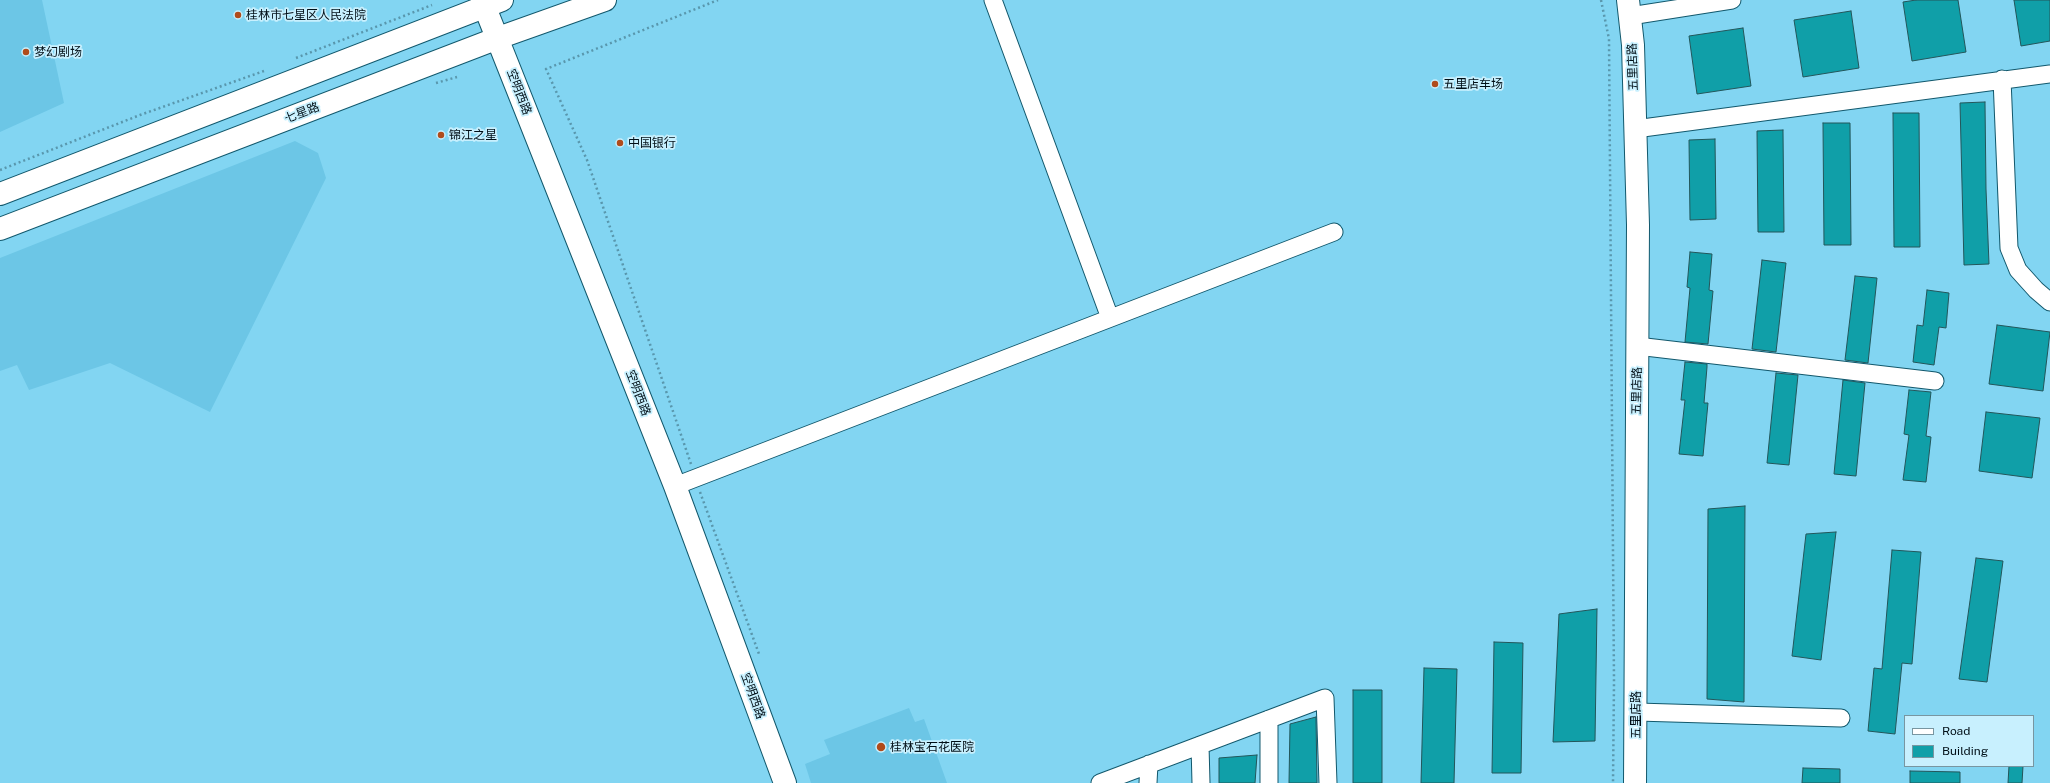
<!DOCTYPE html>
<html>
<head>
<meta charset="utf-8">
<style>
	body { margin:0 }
	#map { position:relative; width:2050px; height:783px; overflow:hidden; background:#82d5f2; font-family:"Public Sans",sans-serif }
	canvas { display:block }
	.legend { position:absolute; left:1904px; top:715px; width:130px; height:52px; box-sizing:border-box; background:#c8f0fe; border:1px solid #7896a1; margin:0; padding:5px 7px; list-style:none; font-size:12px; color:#000e16 }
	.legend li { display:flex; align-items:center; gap:8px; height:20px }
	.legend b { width:20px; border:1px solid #7896a1 }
</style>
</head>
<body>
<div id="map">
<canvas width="2050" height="783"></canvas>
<ul class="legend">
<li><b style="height:5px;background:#fff"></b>Road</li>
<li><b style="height:11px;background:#109fa8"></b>Building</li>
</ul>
</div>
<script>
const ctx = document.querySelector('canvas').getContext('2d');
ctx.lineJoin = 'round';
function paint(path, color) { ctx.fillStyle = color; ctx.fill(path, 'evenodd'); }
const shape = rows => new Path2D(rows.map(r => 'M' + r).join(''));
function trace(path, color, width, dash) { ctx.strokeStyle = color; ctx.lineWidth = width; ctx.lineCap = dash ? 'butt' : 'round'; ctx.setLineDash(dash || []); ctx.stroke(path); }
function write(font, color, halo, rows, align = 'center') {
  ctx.font = font + ' "Public Sans","Noto Sans SC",sans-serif'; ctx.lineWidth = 3.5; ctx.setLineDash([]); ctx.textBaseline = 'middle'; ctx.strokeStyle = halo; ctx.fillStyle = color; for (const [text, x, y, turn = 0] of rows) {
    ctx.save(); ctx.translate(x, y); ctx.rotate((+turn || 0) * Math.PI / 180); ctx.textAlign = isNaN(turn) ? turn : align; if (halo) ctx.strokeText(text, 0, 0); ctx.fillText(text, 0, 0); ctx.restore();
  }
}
paint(shape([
	[0,0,42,0,64,103,0,132],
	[295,141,318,153,326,178,210,412,110,363,29,390,17,365,0,371,0,258],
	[909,708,915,722,924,719,947,783,811,783,805,764,830,754,824,740]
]), '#6cc6e6');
const building = shape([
	[1916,0,1958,0,1966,52,1912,61,1903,2,1916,0],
	[2014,0,2050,0,2050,41,2021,46,2014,0],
	[1851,11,1859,68,1803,77,1794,20,1851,11],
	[1743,28,1751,86,1697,94,1689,36,1743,28],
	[1985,102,1986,189,1989,264,1964,265,1960,103,1985,102],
	[1893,113,1919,113,1920,247,1894,247,1893,113],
	[1823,123,1850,123,1851,245,1824,245,1823,123],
	[1783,130,1784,232,1758,232,1757,131,1783,130],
	[1715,139,1716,219,1690,220,1689,140,1715,139],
	[1690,252,1712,254,1709,290,1713,291,1708,344,1685,342,1690,288,1687,287,1690,252],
	[1762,260,1786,263,1776,352,1752,349,1762,260],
	[1855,276,1877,278,1868,363,1845,360,1855,276],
	[1927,290,1949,293,1946,328,1939,327,1934,365,1913,362,1917,325,1923,326,1927,290],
	[1997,325,2050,332,2043,391,1989,384,1997,325],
	[1685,362,1707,364,1707,367,1704,403,1708,403,1703,456,1679,454,1685,400,1681,400,1685,362],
	[1776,373,1798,375,1789,465,1767,463,1776,373],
	[1843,380,1865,383,1856,476,1834,474,1843,380],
	[1909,390,1931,392,1926,436,1931,437,1926,482,1903,480,1909,435,1904,434,1909,390],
	[1986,412,2040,418,2032,478,1979,471,1986,412],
	[1745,506,1744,702,1707,699,1708,509,1745,506],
	[1836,532,1821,660,1792,656,1806,534,1836,532],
	[1892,550,1921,552,1912,664,1902,663,1895,734,1868,731,1874,668,1882,669,1892,550],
	[1976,558,2003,561,1987,682,1959,679,1976,558],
	[1597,609,1595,741,1553,742,1559,614,1597,609],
	[1494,642,1523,643,1521,773,1492,773,1494,642],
	[1424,668,1457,669,1454,783,1421,783,1424,668],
	[1353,690,1382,690,1382,783,1353,783,1353,690],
	[1316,717,1317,783,1289,783,1290,724,1316,717],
	[1257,755,1255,783,1219,783,1219,758,1257,755],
	[2009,766,2023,766,2022,783,2008,783,2009,766],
	[1803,768,1840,769,1840,783,1802,783,1803,768],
	[1910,771,1960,772,1960,783,1910,783,1910,771]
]);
paint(building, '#109fa8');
trace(building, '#23565a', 1);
const street = shape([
	[993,0,1110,318],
	[1630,16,1732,0],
	[2002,79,2009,248,2018,270,2036,290,2050,302],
	[1635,129,2050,74],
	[1637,346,1935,381],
	[675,486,1334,232],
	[1637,712,1841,718],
	[1269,719,1269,783],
	[1200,745,1201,783],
	[1100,783,1325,698,1328,783],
	[1148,783,1149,764]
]);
const secondary = shape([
	[482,0,675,486,785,783],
	[1628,0,1633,45,1638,225,1635,783]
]);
const highway = shape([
	[0,194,502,0],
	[0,229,498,38,605,0]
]);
trace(street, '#12586c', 19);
trace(secondary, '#12586c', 24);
trace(highway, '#12586c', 24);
trace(shape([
	[1601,0,1609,39,1614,682,1613,783],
	[296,58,432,5],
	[436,83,457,77],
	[0,170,140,115,264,71],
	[691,464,587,160,546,69,718,0],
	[700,492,759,654]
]), '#5997ad', 2.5, [2, 3]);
trace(street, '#fff', 17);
trace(secondary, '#fff', 22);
trace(highway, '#fff', 22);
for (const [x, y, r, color] of [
	[238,15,4,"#b04b1b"],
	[26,52,4,"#b04b1b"],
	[1435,84,4,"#b04b1b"],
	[441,135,4,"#b04b1b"],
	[620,143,4,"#b04b1b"],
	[881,747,5,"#b04b1b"]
]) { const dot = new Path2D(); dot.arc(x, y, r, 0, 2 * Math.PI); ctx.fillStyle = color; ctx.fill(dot); trace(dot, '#c8f0fe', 1.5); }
write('12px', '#000e16', '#c8f0fe', [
	["桂林市七星区人民法院",246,15],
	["梦幻剧场",34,52],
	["五里店车场",1443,84],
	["锦江之星",449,135],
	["中国银行",628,143],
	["桂林宝石花医院",890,747]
], 'left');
write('12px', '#000e16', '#c8f0fe', [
	["五里店路",1633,67,-92],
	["空明西路",519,92,69],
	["七星路",302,113,-21],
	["五里店路",1637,391,-89],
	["空明西路",638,393,69],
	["空明西路",753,696,70],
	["五里店路",1636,715,-90]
]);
</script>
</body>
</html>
